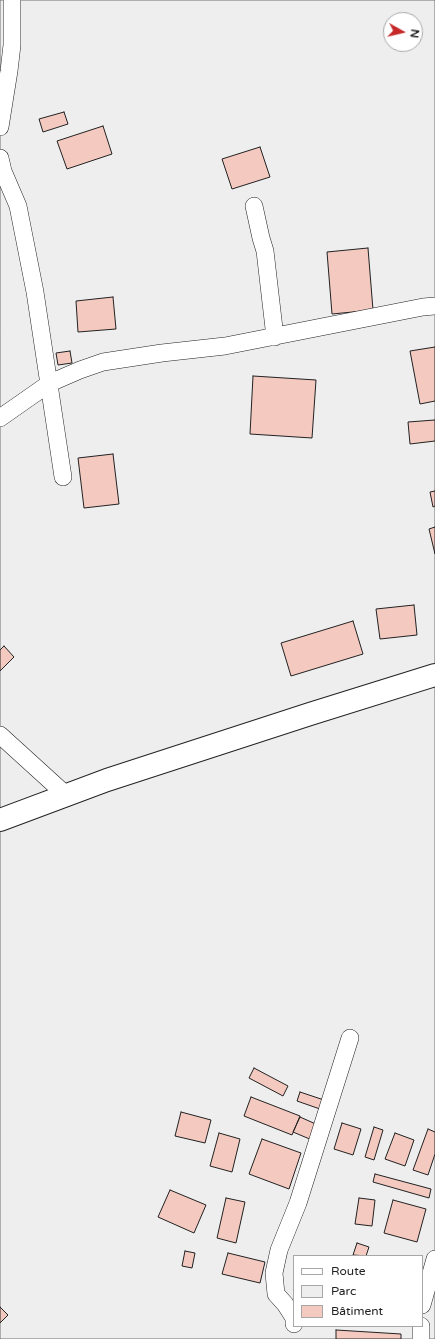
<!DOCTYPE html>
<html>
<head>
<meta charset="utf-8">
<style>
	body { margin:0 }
	#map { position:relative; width:435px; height:1339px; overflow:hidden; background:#fff; font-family:"Varela Round",sans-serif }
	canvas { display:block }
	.legend { position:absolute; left:293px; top:1255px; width:130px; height:72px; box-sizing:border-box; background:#fff; border:1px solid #a7a7a7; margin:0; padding:5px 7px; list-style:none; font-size:12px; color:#222 }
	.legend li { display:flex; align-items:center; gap:8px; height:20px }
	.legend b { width:20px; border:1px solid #a7a7a7 }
	.north { position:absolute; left:383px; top:12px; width:40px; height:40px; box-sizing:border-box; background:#fff; border:1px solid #a7a7a7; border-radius:50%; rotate:98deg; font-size:11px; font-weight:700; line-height:16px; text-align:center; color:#222 }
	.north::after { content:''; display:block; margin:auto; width:14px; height:18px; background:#c62828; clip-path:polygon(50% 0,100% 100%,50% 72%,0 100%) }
</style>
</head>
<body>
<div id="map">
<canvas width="435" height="1339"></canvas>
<ul class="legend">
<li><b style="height:5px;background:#fff"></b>Route</li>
<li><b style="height:11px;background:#eee"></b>Parc</li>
<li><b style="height:11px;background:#f3c9c0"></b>Bâtiment</li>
</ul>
<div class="north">N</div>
</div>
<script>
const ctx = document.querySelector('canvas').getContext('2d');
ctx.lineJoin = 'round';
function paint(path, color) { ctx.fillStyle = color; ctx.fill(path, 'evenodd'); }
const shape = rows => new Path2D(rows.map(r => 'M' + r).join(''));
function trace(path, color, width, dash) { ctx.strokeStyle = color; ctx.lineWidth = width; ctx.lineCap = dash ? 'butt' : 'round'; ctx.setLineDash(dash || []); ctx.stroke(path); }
const green = shape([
	[0,0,435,0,435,1339,0,1339,0,0],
	[391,20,415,20,415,44,391,44,391,20],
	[294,1256,422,1256,422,1326,294,1326,294,1256]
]);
paint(green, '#eee');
trace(green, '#6f6f6f', 1);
const building = shape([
	[64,112,68,124,43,132,39,119,64,112],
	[103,126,112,154,67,169,57,141,103,126],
	[260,147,270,177,232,189,222,159,260,147],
	[368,248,373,310,332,314,327,252,368,248],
	[113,297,116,329,78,332,76,301,113,297],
	[435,347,435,401,420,404,410,351,435,347],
	[70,351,72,363,58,365,56,353,70,351],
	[253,376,316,380,312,438,250,434,253,376],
	[435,420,435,441,410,444,408,422,435,420],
	[113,454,119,504,84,508,78,458,113,454],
	[435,491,435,506,433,507,430,492,435,491],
	[435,527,435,554,429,529,435,527],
	[414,605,417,635,380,639,376,609,414,605],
	[353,621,363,654,291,676,281,643,353,621],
	[4,646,14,657,0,671,0,650,4,646],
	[254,1068,288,1086,283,1096,249,1078,254,1068],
	[300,1092,324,1100,320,1109,297,1101,300,1092],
	[251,1097,300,1116,292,1135,244,1116,251,1097],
	[181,1112,211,1120,205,1143,175,1136,181,1112],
	[300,1117,318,1125,312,1140,293,1132,300,1117],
	[342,1123,361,1129,353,1155,334,1149,342,1123],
	[374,1127,383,1130,374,1160,365,1157,374,1127],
	[428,1129,435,1132,435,1154,428,1175,413,1170,428,1129],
	[219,1133,240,1139,232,1172,210,1166,219,1133],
	[395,1133,414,1140,405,1166,385,1159,395,1133],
	[262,1139,301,1153,289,1189,249,1174,262,1139],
	[375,1174,431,1189,429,1198,373,1182,375,1174],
	[170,1190,206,1205,194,1233,158,1217,170,1190],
	[226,1198,245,1202,236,1243,217,1238,226,1198],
	[359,1198,375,1200,372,1226,355,1224,359,1198],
	[393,1200,426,1209,417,1242,384,1233,393,1200],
	[357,1243,369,1247,366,1256,353,1255,357,1243],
	[185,1251,195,1253,192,1268,182,1266,185,1251],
	[228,1253,265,1262,260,1283,222,1274,228,1253],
	[0,1307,8,1315,0,1323,0,1307],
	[336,1330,401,1334,401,1339,336,1339,336,1330]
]);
paint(building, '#f3c9c0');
trace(building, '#222', 1);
const minor = shape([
	[0,127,9,71,12,45,12,0],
	[0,158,3,171,18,206,35,292,63,477],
	[254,206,261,238,265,251,275,337],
	[0,418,50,383,80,370,103,362,162,353,225,346,423,307,435,306],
	[0,735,66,795],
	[422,1305,435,1259],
	[294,1324,294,1318,285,1304,276,1294,274,1273,279,1250,298,1203,350,1038],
	[421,1339,421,1326]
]);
const tertiary = shape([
	[0,820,107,780,310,714,435,675]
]);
trace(minor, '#222', 18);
trace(tertiary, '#222', 24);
trace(minor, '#fff', 17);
trace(tertiary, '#fff', 22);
</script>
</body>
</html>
